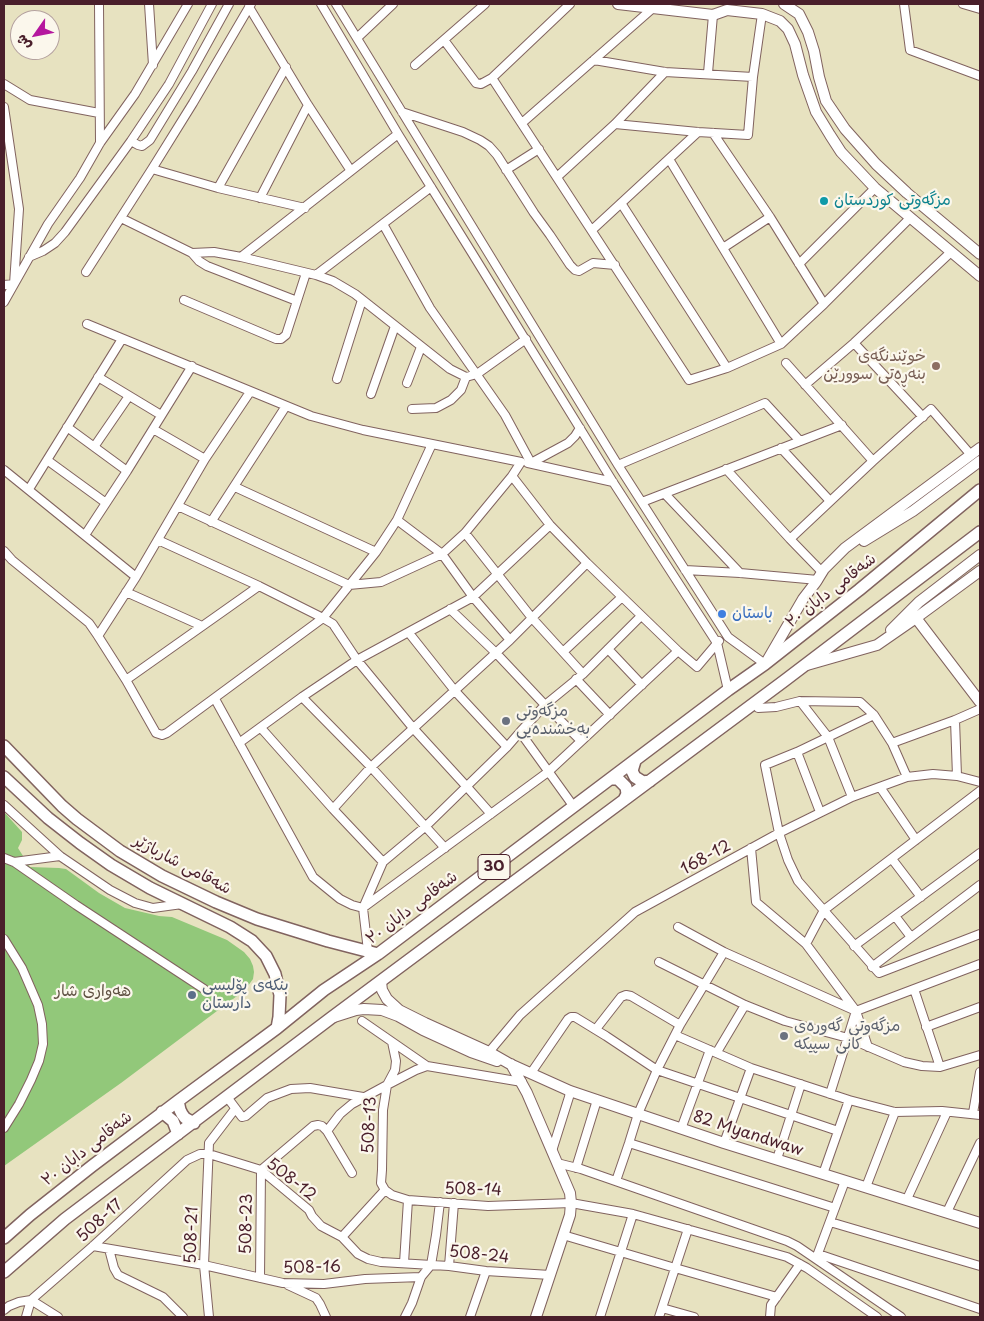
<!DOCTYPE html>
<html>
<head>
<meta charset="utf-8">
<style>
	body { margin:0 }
	#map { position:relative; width:984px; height:1321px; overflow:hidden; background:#e7e2c0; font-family:"Playpen Sans","Playpen Sans Arabic",sans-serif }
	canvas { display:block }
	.frame { position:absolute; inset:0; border:5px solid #4a1f2b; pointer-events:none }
	.north { position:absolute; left:10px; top:10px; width:50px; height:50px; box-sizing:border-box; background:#fbf7ec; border:1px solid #b4a19f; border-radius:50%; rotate:237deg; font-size:14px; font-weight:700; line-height:20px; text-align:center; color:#4a1f2b }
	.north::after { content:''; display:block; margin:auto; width:18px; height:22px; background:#b5179e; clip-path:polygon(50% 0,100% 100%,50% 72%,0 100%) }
</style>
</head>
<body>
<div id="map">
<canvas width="984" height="1321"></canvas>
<div class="frame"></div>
<div class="north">ش</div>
</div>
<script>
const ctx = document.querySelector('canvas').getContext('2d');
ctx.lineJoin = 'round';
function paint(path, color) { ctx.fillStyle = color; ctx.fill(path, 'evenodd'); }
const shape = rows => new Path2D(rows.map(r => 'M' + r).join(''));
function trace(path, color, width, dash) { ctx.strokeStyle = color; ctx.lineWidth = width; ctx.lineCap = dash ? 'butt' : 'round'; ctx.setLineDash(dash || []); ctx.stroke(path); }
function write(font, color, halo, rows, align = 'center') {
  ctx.font = font + ' "Playpen Sans","Playpen Sans Arabic",sans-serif'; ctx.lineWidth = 4.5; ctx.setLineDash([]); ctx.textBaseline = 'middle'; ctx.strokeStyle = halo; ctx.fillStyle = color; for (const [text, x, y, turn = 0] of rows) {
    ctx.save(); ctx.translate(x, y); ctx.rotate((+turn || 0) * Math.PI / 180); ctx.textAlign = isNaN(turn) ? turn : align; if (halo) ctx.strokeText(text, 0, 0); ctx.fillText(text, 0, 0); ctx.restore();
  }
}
paint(shape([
	[4,812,22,832,22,840,18,848,30,867,59,868,66,869,99,893,125,908,159,916,172,917,227,940,244,952,250,959,253,966,254,972,253,979,245,990,121,1083,4,1166]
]), '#92c87a');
const street = shape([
	[99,4,100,143],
	[149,4,153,65],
	[321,4,398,134,472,253,613,482,717,643,728,690],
	[336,4,618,465,728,637,765,664],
	[904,4,910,50,980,76],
	[963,4,980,9],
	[249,7,308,105,351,171],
	[357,38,393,4],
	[444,40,476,83,481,84,492,78,570,4],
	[594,60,665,72,753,77],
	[415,65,485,4],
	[708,73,713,15],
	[492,78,689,380,727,368,781,344,824,304,910,218],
	[4,84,30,100,99,113],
	[4,107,19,209,14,284,4,285],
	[402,112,463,132,480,140,489,146,497,155,534,213,550,235,570,265,575,270,579,271,593,263,615,265],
	[522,123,653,8],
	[615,124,698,132,748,135,753,77,762,14],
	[713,133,770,217,824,304],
	[131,141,138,145,142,146,150,140,192,71,229,4],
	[669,159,781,344],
	[152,169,218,188,305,208],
	[506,170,539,149],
	[557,177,615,124,665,72],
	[218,188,286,67],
	[260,198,308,105],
	[621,203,727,368],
	[121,218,192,253,199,261,207,266,297,301],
	[383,224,430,308,505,415,531,463],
	[592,230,698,132],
	[723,248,770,217],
	[192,253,214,252,241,257,316,275,333,281,355,294,450,369,466,377,477,374,526,339],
	[29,257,43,251,55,243,65,232,131,141,169,84,212,4],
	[241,257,398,134],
	[799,264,875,188],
	[86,272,152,169,193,103,251,4],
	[316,275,431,187],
	[184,300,276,339,281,339,286,335,306,273],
	[4,302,48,224,80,178,100,143,135,94,188,4],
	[87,324,311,416,363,430,521,462,512,476,550,525,587,563,678,651,697,667,719,641],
	[854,343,923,417],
	[786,363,873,461],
	[98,377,161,415],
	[337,379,362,300],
	[407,383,421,347],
	[805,385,854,343,951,252],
	[371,394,395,326],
	[412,409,436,408,451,400,461,390,466,377],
	[67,427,127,471],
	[153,429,205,459],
	[94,447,129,396],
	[781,448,830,501],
	[47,460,106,503],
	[528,463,613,482],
	[531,463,568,443,575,436,580,428],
	[618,465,765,403,800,441],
	[726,469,790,539,822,572],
	[4,470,136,577],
	[235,487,376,552],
	[29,489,122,339],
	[665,494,740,573],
	[642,502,842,425],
	[178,506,349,585,381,582,442,554,465,533,512,476],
	[397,520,442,554,473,597,510,640],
	[211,522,286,406],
	[465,533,532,618,583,674],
	[85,535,127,471,192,366],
	[790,539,873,461,931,409,971,455],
	[158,540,259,586,323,618,333,624,357,660,413,728,467,787,491,814],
	[4,551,12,560,89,623,98,636,126,680,156,733,162,735,167,733,323,618,376,552,397,520,432,444],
	[685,570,740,573,818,580],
	[126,592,202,626],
	[450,609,496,653,545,705,581,741],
	[409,633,455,691,507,747],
	[98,636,136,577,205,459,250,392],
	[608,649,642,685],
	[563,652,622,597],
	[576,679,610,715],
	[126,680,259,586],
	[302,697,371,767,445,848],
	[215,699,313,877,340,899,352,905,363,908,368,951],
	[800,701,860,702,874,715,892,743,907,777],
	[755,702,758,708,776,707,800,701,828,737,852,797],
	[874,715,797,752,765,765,779,833,788,860,798,881,879,973,980,934],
	[955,720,957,776],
	[261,728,333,809,383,862],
	[520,732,574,807],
	[239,743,302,697,357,660,473,597,550,525],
	[892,743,955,720,980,709],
	[797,752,820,812],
	[880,787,916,840],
	[4,805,60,856,110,890,135,903,153,908,182,904],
	[333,809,371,767,510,640,587,563],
	[751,848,756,902,806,944,856,1011,868,1047],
	[4,858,14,862,76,905,204,989],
	[892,859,921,897],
	[14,862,60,856],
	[364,907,548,772,678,651],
	[363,908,383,862,426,826,507,747,520,732,545,705,583,674,641,616],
	[895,916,911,937],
	[678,927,724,952,856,1011,980,964],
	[4,939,22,968,38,1005,42,1024,43,1044,39,1061,31,1080,19,1104,4,1128],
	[806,944,824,910,980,791],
	[854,946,980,853],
	[659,962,745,1005,785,1021,848,1038,904,1062,922,1066,940,1067,980,1055],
	[872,967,980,885],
	[914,989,940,1067],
	[362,1021,427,1066,522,1082],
	[926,1027,980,1007],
	[596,1029,621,997,626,995,631,996,680,1025],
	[675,1035,751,1068,849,1100,895,1112,942,1111,980,1115],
	[392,1042,396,1061,395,1070,387,1085,383,1110,382,1170,381,1183,385,1190,392,1195,408,1200,488,1206,571,1203,633,1214,787,1257,807,1268,877,1317],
	[489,1052,520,1015,635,912,779,833,852,797,907,777,933,774,957,776,980,782],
	[717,1052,745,1005],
	[531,1073,568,1019,571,1017,575,1017,606,1036,657,1070,838,1131],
	[830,1094,856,1011],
	[227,1097,242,1117,246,1116,267,1098,291,1089,310,1088,363,1097],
	[973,1113,980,1072],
	[681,1129,710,1050],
	[327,1131,340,1114,352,1104,387,1085,416,1070,427,1066],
	[629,1143,835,1208],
	[724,1143,751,1068],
	[552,1151,569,1097,570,1091],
	[777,1159,801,1084],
	[557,1163,581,1169,787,1241,797,1246,901,1317],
	[576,1168,597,1100],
	[823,1174,849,1100],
	[616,1181,629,1143,638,1114,657,1070,680,1025,724,952],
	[866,1187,895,1112],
	[907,1199,947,1112],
	[947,1212,980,1143],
	[830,1222,980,1266],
	[563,1235,675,1268,777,1297],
	[342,1237,385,1190],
	[93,1246,204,1265,283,1283,324,1284,365,1279,421,1277],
	[109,1249,114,1268,118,1275,163,1297,183,1317],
	[818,1254,980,1309],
	[817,1256,845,1181],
	[404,1263,408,1200],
	[449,1266,454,1203],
	[260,1278,261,1170,313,1126,318,1125,322,1126,327,1131,352,1173],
	[288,1285,316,1298,320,1304,326,1317],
	[31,1300,93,1246,187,1160,200,1154,209,1154,261,1170,309,1210,312,1216,321,1226,342,1237,358,1254,368,1259,381,1262,449,1266,486,1271,550,1275],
	[31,1300,58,1317],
	[662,1308,694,1317],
	[4,1310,9,1306,19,1302,31,1300],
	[26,1317,31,1300],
	[209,1317,204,1265,209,1143,235,1109],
	[405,1317,412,1303,421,1277,431,1265,436,1235,440,1202],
	[470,1317,486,1271],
	[600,1317,633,1214],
	[659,1317,688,1229],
	[770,1317,771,1305,800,1264]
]);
const secondary = shape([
	[618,4,713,15,727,10,762,14,780,21,788,29,795,44,803,75,816,112,830,135,841,152,875,188,980,276],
	[784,4,799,14,808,32,814,51,819,77,826,101,845,129,876,164,907,193,980,254],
	[864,541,913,511,980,461],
	[916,618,980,702],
	[891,630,919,602,980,555],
	[767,661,803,599,816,582,824,569,845,548,980,448],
	[807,665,877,645,916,618,980,571],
	[381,982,382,990,387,999,399,1010,425,1023,489,1052,510,1064,570,1091,724,1143,980,1223],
	[334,1017,356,1010,364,1009,382,1010,398,1016,423,1030,471,1052,497,1061],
	[511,1064,527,1093,552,1151,570,1193,571,1203,570,1215,536,1317]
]);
const primary = shape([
	[4,746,62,806,77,819,120,851,162,876,216,902,257,919,328,941,378,954],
	[635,761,632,771,635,777,643,782,650,781],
	[4,777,48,818,80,843,111,865,150,888,230,927,252,941,266,956,275,974,280,995,279,1017,277,1028],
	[611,779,618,779,626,787,627,794,624,800],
	[178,1101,180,1110,182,1114,185,1118,194,1123],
	[162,1112,173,1121,178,1134],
	[4,1238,30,1215,92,1166,178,1101,277,1028,324,990,378,954,728,690,765,664,859,590,980,490],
	[4,1272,65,1219,331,1018,784,681,980,532]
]);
trace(street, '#81635f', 10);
trace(secondary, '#81635f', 12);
trace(primary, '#81635f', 14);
trace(street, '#fff', 8);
trace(secondary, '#fff', 10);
trace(primary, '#fff', 11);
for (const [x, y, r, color] of [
	[824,201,5,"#0f9aa8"],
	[936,366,5,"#8d6e63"],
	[722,614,5,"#3f7fe0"],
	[506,721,5,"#6b7280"],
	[192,995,5,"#5c6f8a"],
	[784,1036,5,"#6b7280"]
]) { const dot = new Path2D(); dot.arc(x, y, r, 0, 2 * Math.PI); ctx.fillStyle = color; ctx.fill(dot); trace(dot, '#fbf7ec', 2); }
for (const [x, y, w] of [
	[494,867,32]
]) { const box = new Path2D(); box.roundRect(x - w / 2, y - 12.5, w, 25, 4); ctx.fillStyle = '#fbf7ec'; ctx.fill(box); trace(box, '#4a1f2b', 1); }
write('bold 15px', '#4a1f2b', null, [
	["30",494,867]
]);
write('16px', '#0d838f', '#fbf7ec', [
	["مزگەوتی کوردستان",834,201]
], 'left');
write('16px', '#785e54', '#fbf7ec', [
	["خوێندنگەی",926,357],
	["بنەڕەتی سوورێن",926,375]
], 'right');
write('16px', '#4a1f2b', '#fbf7ec', [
	["شەقامی دابان ٣٠",831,591,-38],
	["168-12",706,858,-29],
	["شەقامی شارباژێر",182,865,28],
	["شەقامی دابان ٣٠",412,908,-37],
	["508-13",370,1125,-87],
	["82 Myandwaw",748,1134,18],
	["شەقامی دابان ٣٠",87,1149,-38],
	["508-12",291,1180,38],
	["508-14",473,1190,2],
	["508-17",100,1221,-42],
	["508-23",247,1224,-89],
	["508-21",192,1235,-88],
	["508-24",479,1255,6],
	["508-16",312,1268,-1]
]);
write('16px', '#366cbe', '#fbf7ec', [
	["باستان",732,614]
], 'left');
write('16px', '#5b616d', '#fbf7ec', [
	["مزگەوتی",516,712],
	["بەخشندەیی",516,730],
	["مزگەوتی گەورەی",794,1027],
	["کانی سپیکە",794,1045]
], 'left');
write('16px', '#4e5e75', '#fbf7ec', [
	["بنکەی پۆلیسی",202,986],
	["دارستان",202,1004]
], 'left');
write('16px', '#605243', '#fbf7ec', [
	["هەواری شار",93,992]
]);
</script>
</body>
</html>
